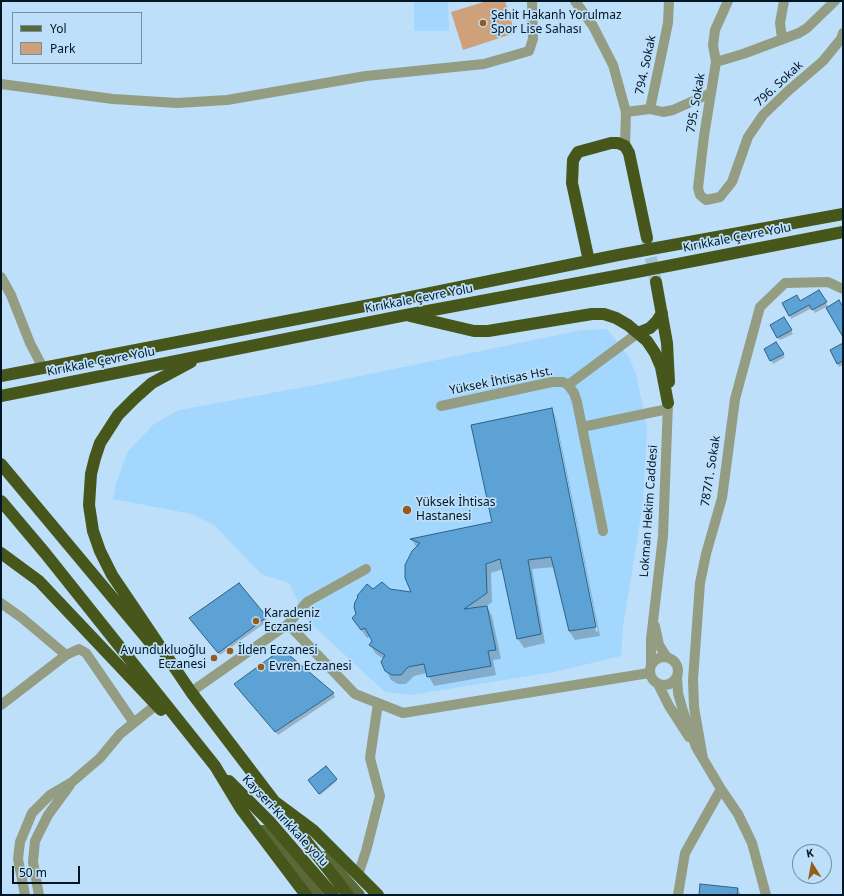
<!DOCTYPE html>
<html>
<head>
<meta charset="utf-8">
<style>
	body { margin:0 }
	#map { position:relative; width:844px; height:896px; overflow:hidden; background:#bddff9; font-family:"Noto Sans",sans-serif }
	canvas { display:block }
	.frame { position:absolute; inset:0; border:2px solid #011625; pointer-events:none }
	.legend { position:absolute; left:12px; top:12px; width:130px; height:52px; box-sizing:border-box; background:#bddff9; border:1px solid #728fa4; margin:0; padding:5px 7px; list-style:none; font-size:12px; color:#011625 }
	.legend li { display:flex; align-items:center; gap:8px; height:20px }
	.legend b { width:20px; border:1px solid #728fa4 }
	.north { position:absolute; left:792px; top:844px; width:40px; height:40px; box-sizing:border-box; background:#bddff9; border:1px solid #728fa4; border-radius:50%; rotate:349deg; font-size:11px; font-weight:700; line-height:16px; text-align:center; color:#011625 }
	.north::after { content:''; display:block; margin:auto; width:14px; height:18px; background:#965a1b; clip-path:polygon(50% 0,100% 100%,50% 72%,0 100%) }
	.scale { position:absolute; left:12px; top:866px; width:68px; height:18px; box-sizing:border-box; border:2px solid #011625; border-top:0; padding-left:5px; font-size:12px; line-height:14px; white-space:nowrap; color:#011625; -webkit-text-stroke:3px #bddff9; paint-order:stroke }
</style>
</head>
<body>
<div id="map">
<canvas width="844" height="896"></canvas>
<div class="frame"></div>
<ul class="legend">
<li><b style="height:5px;background:#5b6939"></b>Yol</li>
<li><b style="height:11px;background:#cea17b"></b>Park</li>
</ul>
<div class="north">K</div>
<div class="scale">50 m</div>
</div>
<script>
const ctx = document.querySelector('canvas').getContext('2d');
ctx.lineJoin = 'round';
function paint(path, color) { ctx.fillStyle = color; ctx.fill(path, 'evenodd'); }
const shape = rows => new Path2D(rows.map(r => 'M' + r).join(''));
function trace(path, color, width, dash) { ctx.strokeStyle = color; ctx.lineWidth = width; ctx.lineCap = dash ? 'butt' : 'round'; ctx.setLineDash(dash || []); ctx.stroke(path); }
function write(font, color, halo, rows, align = 'center') {
  ctx.font = font + ' "Noto Sans",sans-serif'; ctx.lineWidth = 3.5; ctx.setLineDash([]); ctx.textBaseline = 'middle'; ctx.strokeStyle = halo; ctx.fillStyle = color; for (const [text, x, y, turn = 0] of rows) {
    ctx.save(); ctx.translate(x, y); ctx.rotate((+turn || 0) * Math.PI / 180); ctx.textAlign = isNaN(turn) ? turn : align; if (halo) ctx.strokeText(text, 0, 0); ctx.fillText(text, 0, 0); ctx.restore();
  }
}
paint(shape([
	[414,1,448,1,449,31,414,31],
	[607,329,629,357,637,377,647,429,643,503,623,627,621,656,554,672,411,695,385,692,306,619,289,583,261,574,215,526,192,514,113,499,116,483,128,451,154,424,179,410,326,383,582,330]
]), '#a4d7fe');
paint(shape([
	[487,1,505,1,515,33,463,50,451,12]
]), '#cea17b');
paint(shape([
	[818,291,829,308,843,309,843,338,826,307,815,313,812,308,791,319,790,316,784,304,800,302],
	[784,318,793,334,780,340,771,325],
	[776,343,785,357,773,364,765,349],
	[843,346,843,365,839,367,831,351],
	[551,409,556,418,600,636,575,640,569,631,555,567,532,569,545,643,524,648,518,639,503,569,491,573,492,602,487,606,492,616,501,659,493,660,496,675,434,686,427,673,414,676,406,684,398,684,391,680,386,670,384,659,376,654,370,645,373,641,371,636,367,638,353,618,373,590,390,590,413,593,417,548,412,540,493,523],
	[552,417,555,417,598,631,596,632],
	[238,584,268,621,220,655,193,621],
	[237,687,333,693,335,697,278,735],
	[326,767,337,781,320,795,310,782],
	[738,889,741,895,700,895]
]), '#0003');
const building = shape([
	[819,290,827,302,812,310,809,305,789,316,782,303,797,295,800,301,819,290],
	[839,300,843,307,843,337,826,308,839,300],
	[784,317,792,330,777,338,770,325,784,317],
	[776,342,784,354,770,361,764,349,776,342],
	[843,343,843,361,837,364,830,350,843,343],
	[552,408,596,627,569,631,551,557,528,560,541,634,517,639,500,559,486,564,487,593,464,609,487,606,496,650,488,651,491,666,427,677,424,664,408,667,401,675,392,675,385,671,381,662,385,655,369,645,372,641,365,628,361,630,352,618,356,614,354,607,355,602,358,597,357,596,367,584,373,589,382,582,390,589,411,592,405,578,405,565,412,551,420,543,410,539,492,522,471,425,552,408],
	[239,583,267,617,218,653,189,618,239,583],
	[282,649,334,693,275,732,234,684,282,649],
	[326,766,337,779,319,794,308,780,326,766],
	[700,884,738,888,737,895,699,895,700,884]
]);
paint(building, '#5da2d5');
trace(building, '#2c638a', 1);
trace(shape([
	[647,240,656,282]
]), '#a1c1d9', 12, [12, 6]);
trace(shape([
	[575,1,593,26,613,65,626,112,625,146],
	[728,1,715,30,713,45,716,62,704,136,698,188,700,195,706,200,720,197,732,182,748,137,763,115,788,91,823,61,841,39,843,33],
	[782,38,780,23,784,1],
	[716,62,743,54,799,33,807,28,835,1],
	[1,84,113,99,177,103,227,100,366,76,484,64,529,51,533,39,532,1],
	[650,109,668,23,669,1],
	[626,112,650,109,663,112,673,110,711,93],
	[1,277,11,295,30,343,43,368],
	[568,385,638,333],
	[441,406,552,382,563,382,568,385,574,393,577,402,603,531],
	[582,427,668,409],
	[1,603,22,618,66,655,79,649,86,653,134,723],
	[288,624,355,694,403,713,649,673],
	[655,626,659,645,666,656],
	'650 671a14 14 0 1 1 28 0a14 14 0 1 1-28 0Z',
	[651,664,651,639,663,536,668,403],
	[677,676,678,693,683,711,696,747,721,789,738,814,752,843,766,895],
	[658,684,669,706,689,737],
	[191,692,288,624,307,602,366,569],
	[1,705,66,655],
	[703,759,694,707,693,680,700,583,706,554,722,498,735,399,760,307,785,283,828,282,843,289],
	[358,875,366,851,380,796,370,758,378,703],
	[25,895,18,859,20,842,32,813,50,795,72,782,100,758,120,734,156,705],
	[39,895,33,862,35,841,48,815,70,785],
	[678,895,685,853,721,789]
]), '#949d82', 10);
trace(shape([
	[263,831,318,895],
	[325,857,359,895]
]), '#5b6939', 12);
trace(shape([
	[589,261,572,183,573,160,578,152,611,143,618,143,625,146,629,153,647,238],
	[656,282,667,343,669,382],
	[410,316,474,331,488,331,592,314,604,314,616,318,628,325,647,341,655,353,661,367,668,403],
	[638,333,650,328,657,321,662,313],
	[191,362,152,383,135,398,118,415,100,443,95,458,91,474,89,505,93,531,100,551,112,575,191,692,274,801,313,830,378,895],
	[1,376,406,298,618,255,843,214],
	[1,396,406,315,621,275,843,232],
	[1,464,153,646],
	[1,501,45,553,215,766,241,809,306,895],
	[1,553,39,581,161,710],
	[229,781,269,821,333,895],
	[285,814,348,895]
]), '#47561b', 12);
for (const [x, y, r, color] of [
	[483,23,4,"#965a1b"],
	[407,510,5,"#965a1b"],
	[256,621,4,"#965a1b"],
	[230,651,4,"#965a1b"],
	[214,658,4,"#965a1b"],
	[261,667,4,"#965a1b"]
]) { const dot = new Path2D(); dot.arc(x, y, r, 0, 2 * Math.PI); ctx.fillStyle = color; ctx.fill(dot); trace(dot, '#bddff9', 1.5); }
write('12px', '#011625', '#bddff9', [
	["Şehit Hakanh Yorulmaz",491,16],
	["Spor Lise Sahası",491,30],
	["Yüksek İhtisas",416,503],
	["Hastanesi",416,517],
	["Karadeniz",264,614],
	["Eczanesi",264,628],
	["Avundukluoğlu",206,651,"right"],
	["Eczanesi",206,665,"right"],
	["İlden Eczanesi",238,651],
	["Evren Eczanesi",269,667]
], 'left');
write('12px', '#011625', '#bddff9', [
	["794. Sokak",646,65,-78],
	["796. Sokak",779,84,-43],
	["795. Sokak",696,103,-80],
	["Kırıkkale Çevre Yolu",737,238,-11],
	["Kırıkkale Çevre Yolu",419,299,-11],
	["Kırıkkale Çevre Yolu",101,362,-11],
	["Yüksek İhtisas Hst.",501,381,-11],
	["787/1. Sokak",711,471,-81],
	["Lokman Hekim Caddesi",649,511,-86],
	["Kayseri-Kırıkkale yolu",285,821,47]
]);
</script>
</body>
</html>
